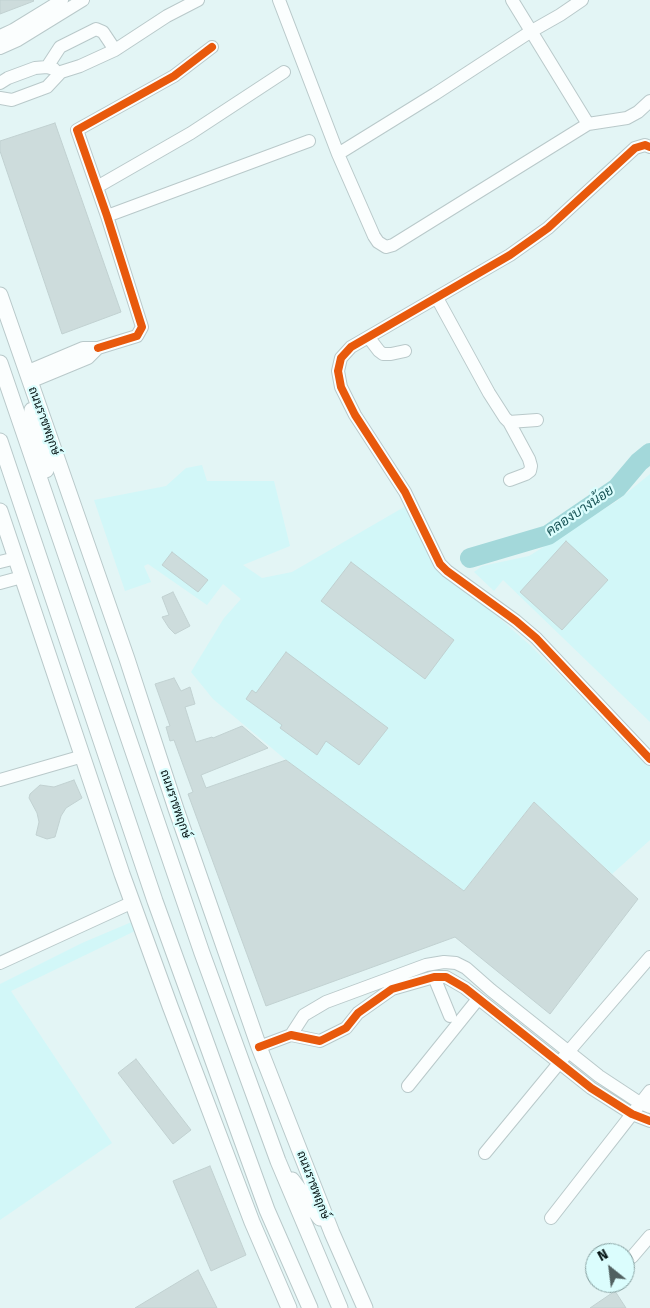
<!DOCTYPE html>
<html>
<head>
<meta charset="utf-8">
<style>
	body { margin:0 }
	#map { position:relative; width:650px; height:1308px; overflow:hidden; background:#e3f5f5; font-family:"Fira Sans",sans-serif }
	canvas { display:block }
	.north { position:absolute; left:585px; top:1243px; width:50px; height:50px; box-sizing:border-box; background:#dbfdfd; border:1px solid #849e9e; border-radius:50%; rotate:331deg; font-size:14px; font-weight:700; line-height:20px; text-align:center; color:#021010 }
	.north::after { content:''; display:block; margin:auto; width:18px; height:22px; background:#516060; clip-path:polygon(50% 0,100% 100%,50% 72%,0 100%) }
</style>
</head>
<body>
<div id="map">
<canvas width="650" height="1308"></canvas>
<div class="north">N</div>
</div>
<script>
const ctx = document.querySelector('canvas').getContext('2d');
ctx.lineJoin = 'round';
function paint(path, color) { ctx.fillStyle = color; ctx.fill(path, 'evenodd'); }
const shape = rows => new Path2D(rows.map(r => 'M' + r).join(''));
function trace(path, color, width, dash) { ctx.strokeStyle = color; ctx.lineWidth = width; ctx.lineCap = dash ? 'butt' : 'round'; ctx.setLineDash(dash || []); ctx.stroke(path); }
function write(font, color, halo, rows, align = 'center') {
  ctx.font = font + ' "Fira Sans",Sarabun,sans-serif'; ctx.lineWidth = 4.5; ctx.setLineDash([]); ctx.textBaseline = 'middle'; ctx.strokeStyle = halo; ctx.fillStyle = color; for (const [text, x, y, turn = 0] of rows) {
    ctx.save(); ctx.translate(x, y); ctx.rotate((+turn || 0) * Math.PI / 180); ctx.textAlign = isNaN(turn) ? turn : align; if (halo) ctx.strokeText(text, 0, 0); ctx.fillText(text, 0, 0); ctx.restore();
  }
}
paint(shape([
	[202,465,207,481,274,481,290,546,243,565,262,578,292,572,411,503,440,566,531,646,650,766,650,840,612,874,534,802,464,891,286,760,213,699,191,672,224,618,241,599,223,584,207,605,148,564,144,566,151,582,125,591,94,500,166,486,186,468],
	[650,474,650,722,503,580,494,591,474,572,482,566,529,556,617,501],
	[134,921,137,930,11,991,112,1143,0,1220,0,984,82,943]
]), '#d2f7f8');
trace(shape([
	[470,558,548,535,617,488,639,462,650,453]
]), '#a3d8da', 20);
const building = shape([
	[0,0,33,0,34,1,0,14,0,0],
	[55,123,121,312,62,334,0,151,0,141,55,123],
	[566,541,608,580,562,630,520,592,566,541],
	[172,552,208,580,198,592,162,565,172,552],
	[351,562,454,640,425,679,321,601,351,562],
	[173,592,190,626,175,634,169,628,162,617,169,615,162,597,173,592],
	[286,652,388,728,359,765,326,741,317,755,280,728,282,725,246,699,252,690,256,693,286,652],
	[174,678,181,691,190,687,195,704,185,707,196,742,212,737,213,738,242,726,268,748,201,775,206,788,286,760,464,891,534,802,638,899,550,1014,455,937,266,1006,188,794,193,792,174,740,170,741,166,727,170,726,155,684,174,678],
	[74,780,82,798,66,808,61,816,55,837,47,839,36,835,39,822,37,813,29,798,30,794,40,785,54,787,74,780],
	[136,1059,191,1130,173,1144,118,1073,136,1059],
	[210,1166,246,1255,211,1271,173,1181,210,1166],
	[198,1270,217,1308,135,1308,198,1270],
	[615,1291,626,1308,590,1308,615,1291]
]);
paint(building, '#cddcdc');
trace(building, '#c1d1d1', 1);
const minor = shape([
	[279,0,338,154,374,236,378,242,386,247,393,245,588,124,627,118,638,112,650,101],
	[512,0,588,124],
	[0,36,13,30,62,0],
	[0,48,18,40,83,0],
	[47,67,60,47,96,29,103,32,115,50],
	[0,83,8,78,35,68,47,67,54,69],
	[0,98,12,100,47,87,61,72,80,66,115,50,167,16,198,0],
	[650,147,645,145,635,148,548,228,510,255,351,347,341,358,338,371,341,387,355,415,405,492,440,564,447,571,516,621,536,638,650,759],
	[338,154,435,94,530,32,560,15,582,0],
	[97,187,191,133,284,72],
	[107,216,309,141],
	[437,298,489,393,505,418,509,422,537,420],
	[369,338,379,351,383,354,391,354,405,351],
	[98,348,137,336,142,327,107,216,77,130,174,76,212,47],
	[26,372,83,348,98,348,88,358,30,382],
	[509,422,529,459,531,466,530,471,526,474,510,480],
	[0,562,16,558],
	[0,583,22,577],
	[0,780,83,756],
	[0,963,133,902],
	[434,977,450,1016],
	[291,1035,304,1015,326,1002,426,965,444,962,456,963,466,968,491,990,599,1076,640,1103,650,1107],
	[259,1047,291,1035,320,1041,346,1028,358,1013,392,989,434,977,446,977,465,988,591,1088,632,1114,650,1121],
	[408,1086,478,999],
	[485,1153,569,1051,650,957],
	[551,1218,650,1091],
	[632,1257,650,1236]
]);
const major = shape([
	[0,295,127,659,176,809,259,1047,332,1233,365,1308],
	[0,363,202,953,278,1161,340,1308],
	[32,410,46,470],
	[0,441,155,901,267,1210,310,1308],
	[0,511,122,874,170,1006,252,1222,289,1308],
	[292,1180,320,1218]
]);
trace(minor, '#b9c9ca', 14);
trace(major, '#b9c9ca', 17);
trace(minor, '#fbfefe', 12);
trace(major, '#fbfefe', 15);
trace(shape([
	[650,147,645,145,635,148,548,228,510,255,351,347,341,358,338,371,341,387,355,415,405,492,440,564,447,571,516,621,536,638,650,759],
	[98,348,137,336,142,327,107,216,77,130,174,76,212,47],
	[259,1047,291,1035,320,1041,346,1028,358,1013,392,989,434,977,446,977,465,988,591,1088,632,1114,650,1121]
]), '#e8590c', 8);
write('12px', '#021010', '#dbfdfd', [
	["ถนนราชพฤกษ์",44,421,70],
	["ถนนราชพฤกษ์",175,804,71],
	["ถนนราชพฤกษ์",313,1185,69]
]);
write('italic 14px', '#1b5658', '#dbfdfd', [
	["คลองบางน้อย",580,511,-34]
]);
</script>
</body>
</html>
